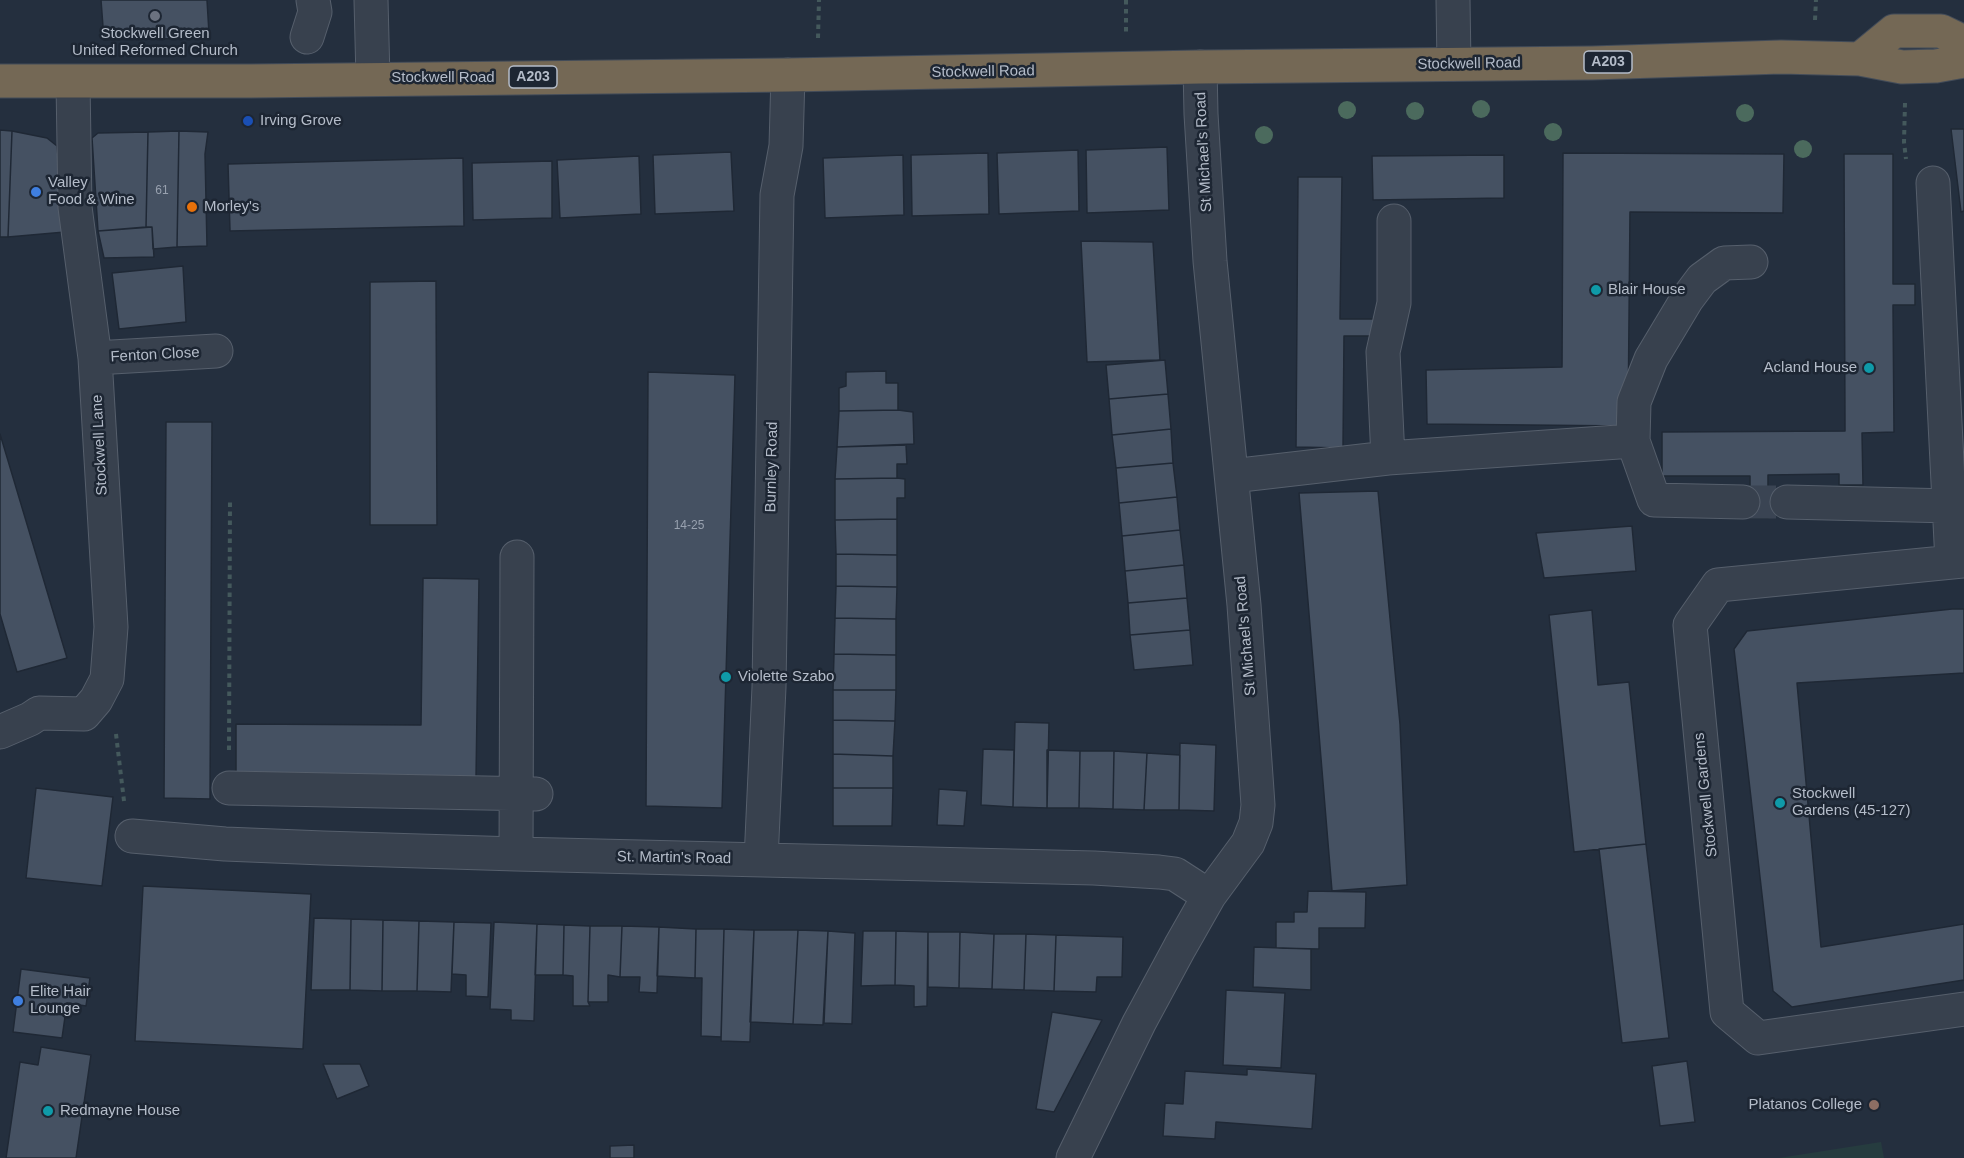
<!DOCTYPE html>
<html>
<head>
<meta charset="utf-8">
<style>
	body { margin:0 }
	canvas { display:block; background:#242f3e }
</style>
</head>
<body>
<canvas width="1964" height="1158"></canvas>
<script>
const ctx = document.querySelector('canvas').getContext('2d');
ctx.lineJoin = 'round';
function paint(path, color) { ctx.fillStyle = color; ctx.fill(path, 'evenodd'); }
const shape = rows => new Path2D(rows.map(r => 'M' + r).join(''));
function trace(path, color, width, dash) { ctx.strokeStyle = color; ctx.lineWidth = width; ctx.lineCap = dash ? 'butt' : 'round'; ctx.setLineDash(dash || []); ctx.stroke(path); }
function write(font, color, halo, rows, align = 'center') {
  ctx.font = font + ' Arial,sans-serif'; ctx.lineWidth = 5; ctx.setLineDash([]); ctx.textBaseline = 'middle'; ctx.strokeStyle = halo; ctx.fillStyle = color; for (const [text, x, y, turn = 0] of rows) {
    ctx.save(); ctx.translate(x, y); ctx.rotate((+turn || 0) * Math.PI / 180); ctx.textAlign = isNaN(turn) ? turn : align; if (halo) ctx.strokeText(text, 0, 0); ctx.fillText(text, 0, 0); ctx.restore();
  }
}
paint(shape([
	[1881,1142,1884,1158,1779,1158]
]), '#263c3f');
const building = shape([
	[101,0,207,0,209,33,205,38,104,40,101,0],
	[1951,129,1964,129,1964,211,1961,212,1951,129],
	[0,130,12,131,8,237,0,237,0,130],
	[12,131,47,138,57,146,65,232,8,237,12,131],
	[179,131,177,247,153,249,152,227,146,227,148,132,179,131],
	[179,131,208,132,205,154,207,246,177,247,179,131],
	[148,132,146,227,98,231,92,138,98,133,148,132],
	[1167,147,1169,210,1087,213,1086,150,1167,147],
	[1078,150,1079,211,999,214,997,153,1078,150],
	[731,152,734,211,655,214,653,155,731,152],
	[988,153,989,214,912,216,911,155,988,153],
	[1563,153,1784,154,1783,213,1630,212,1628,426,1427,424,1426,370,1562,367,1563,153],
	[1844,154,1893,154,1893,284,1915,284,1915,305,1893,305,1894,432,1862,433,1863,485,1839,485,1839,474,1768,475,1768,518,1750,518,1750,476,1662,476,1662,432,1845,431,1844,154],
	[903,155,904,215,825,218,823,158,903,155],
	[1504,155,1504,198,1373,200,1372,156,1504,155],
	[639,156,641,214,560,218,557,160,639,156],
	[463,158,464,226,230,231,228,164,463,158],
	[552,161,552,218,473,220,472,163,552,161],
	[1298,177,1342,177,1340,319,1375,319,1374,336,1344,336,1343,448,1296,447,1298,177],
	[152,227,154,257,104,258,98,231,152,227],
	[1081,241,1153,242,1160,360,1087,362,1081,241],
	[183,266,186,322,119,329,112,273,183,266],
	[436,281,437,525,370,525,370,282,436,281],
	[1165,360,1168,394,1109,399,1106,365,1165,360],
	[886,371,886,383,898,383,898,410,839,411,839,388,846,386,846,372,886,371],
	[648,372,735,375,722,808,646,806,648,372],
	[1168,394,1171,429,1112,435,1109,399,1168,394],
	[898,410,913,412,914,444,837,447,839,411,898,410],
	[166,422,212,422,210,799,164,798,166,422],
	[1171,429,1173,463,1116,468,1112,435,1171,429],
	[0,434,67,658,17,672,0,614,0,434],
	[906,445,907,464,897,464,897,478,835,479,837,447,906,445],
	[1173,463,1177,497,1119,503,1116,468,1173,463],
	[897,478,905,479,905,498,897,498,897,519,835,520,835,479,897,478],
	[1378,491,1400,724,1407,885,1332,891,1299,493,1378,491],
	[1177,497,1180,530,1122,536,1119,503,1177,497],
	[897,519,897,555,836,554,835,520,897,519],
	[1632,526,1636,571,1544,578,1536,533,1632,526],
	[1180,530,1184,565,1125,571,1122,536,1180,530],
	[836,554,897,555,897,587,836,586,836,554],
	[1184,565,1187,598,1128,603,1125,571,1184,565],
	[423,578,479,579,476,778,236,776,236,724,421,725,423,578],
	[836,586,897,587,896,619,835,618,836,586],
	[1187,598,1190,630,1130,635,1128,603,1187,598],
	[1952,609,1964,609,1964,673,1797,683,1821,947,1964,924,1964,980,1792,1007,1773,991,1734,649,1747,631,1952,609],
	[1592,610,1598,685,1629,682,1646,844,1574,852,1549,615,1592,610],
	[835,618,896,619,896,655,834,654,835,618],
	[1190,630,1193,665,1134,670,1130,635,1190,630],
	[834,654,896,655,896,690,833,690,834,654],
	[833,690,896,690,895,721,833,720,833,690],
	[833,720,895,721,893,756,833,754,833,720],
	[1015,722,1049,723,1047,808,1013,807,1015,722],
	[1180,743,1216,745,1214,811,1179,810,1180,743],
	[983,749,1014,750,1013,807,981,805,983,749],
	[1047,750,1080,751,1079,808,1047,808,1047,750],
	[1080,751,1114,751,1113,809,1079,808,1080,751],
	[1114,751,1147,753,1144,810,1113,809,1114,751],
	[1147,753,1180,755,1179,810,1144,810,1147,753],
	[833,754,893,756,893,788,833,788,833,754],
	[36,788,113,797,102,886,26,878,36,788],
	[833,788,893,788,892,826,833,826,833,788],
	[939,789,967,791,964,826,937,825,939,789],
	[1646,844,1669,1038,1622,1043,1599,849,1646,844],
	[143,886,311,894,303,1049,135,1041,143,886],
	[1308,891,1366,892,1365,928,1319,928,1319,949,1276,948,1276,922,1294,922,1294,912,1307,912,1308,891],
	[314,918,351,919,350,990,311,990,314,918],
	[351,919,383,920,382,991,350,990,351,919],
	[383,920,419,921,417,991,382,991,383,920],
	[419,921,454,922,451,992,417,991,419,921],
	[454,922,491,923,488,997,466,996,466,975,452,974,454,922],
	[494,922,537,924,534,1021,511,1020,511,1010,490,1009,494,922],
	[537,924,564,925,563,975,535,975,537,924],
	[564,925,590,926,588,1002,590,1006,573,1006,573,976,563,975,564,925],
	[590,926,622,926,620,977,608,975,608,1002,588,1002,590,926],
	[622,926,659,927,657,993,639,992,640,977,620,977,622,926],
	[659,927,696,929,695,978,657,976,659,927],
	[696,929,724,929,721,1037,701,1036,702,978,695,978,696,929],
	[724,929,754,930,750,1042,721,1041,724,929],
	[754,930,798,930,793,1024,750,1022,754,930],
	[798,930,828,931,823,1025,793,1024,798,930],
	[828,931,855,933,852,1024,824,1023,828,931],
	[863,931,896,931,895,985,861,986,863,931],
	[896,931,928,932,927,1006,914,1007,914,986,895,985,896,931],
	[928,932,960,932,959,988,928,987,928,932],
	[960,932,994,934,992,989,959,988,960,932],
	[994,934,1026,934,1024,990,992,989,994,934],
	[1026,934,1056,935,1054,991,1024,990,1026,934],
	[1056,935,1123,937,1122,977,1097,977,1096,992,1054,991,1056,935],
	[1254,947,1311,949,1311,990,1253,987,1254,947],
	[21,969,90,978,86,1006,67,1003,62,1038,13,1032,21,969],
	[1226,990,1285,993,1281,1068,1223,1065,1226,990],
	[1052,1012,1102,1020,1054,1112,1036,1109,1052,1012],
	[41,1047,91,1055,76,1158,6,1158,20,1062,38,1065,41,1047],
	[1687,1061,1695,1122,1660,1126,1652,1066,1687,1061],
	[323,1064,360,1064,369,1086,337,1099,323,1064],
	[1247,1069,1316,1074,1312,1129,1216,1122,1215,1139,1163,1136,1165,1103,1183,1104,1185,1071,1247,1075,1247,1069],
	[634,1145,634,1158,610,1158,610,1146,634,1145]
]);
paint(building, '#455162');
trace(building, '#1f2835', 1.5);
trace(shape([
	[1743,502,1787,502]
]), '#3a4453', 33, [33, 16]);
const minor = shape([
	[371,0,373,79],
	[1453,0,1454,64],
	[307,37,315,12,313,0],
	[1933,183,1952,562],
	[95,358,216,351],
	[1633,441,1634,402,1651,359,1687,299,1702,279,1724,263,1751,262],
	[1388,458,1383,352,1394,303,1394,221],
	[1232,476,1388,458,1633,441,1654,500,1743,502],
	[1787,502,1951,506],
	[1964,561,1718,585,1690,625,1727,1012,1758,1038,1964,1009],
	[0,732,30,719,39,713,84,714,96,700,107,679,111,627,95,358,75,207,73,82],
	[229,788,536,794],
	[132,836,225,844,323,848,516,854,1094,868,1159,872,1175,874,1209,896],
	[516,854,517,557],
	[761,860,769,687,777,195,786,146,788,75],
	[1073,1158,1139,1023,1180,947,1209,896,1248,843,1256,823,1258,805,1244,605,1210,261,1201,114,1200,67]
]);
const highway = shape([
	[1860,59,1894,31,1941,31,1964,42],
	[0,81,251,81,788,75,1200,67,1592,63,1781,57,1860,59,1902,67,1936,66,1964,61]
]);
trace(minor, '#565f6c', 35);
trace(highway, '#434c59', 35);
trace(shape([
	[1126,0,1126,32],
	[1815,20,1816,0],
	[818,38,819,0],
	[1905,103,1904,142,1906,159],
	[116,734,124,801],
	[229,750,230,499]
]), '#44595c', 4, [4.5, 4.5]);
trace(minor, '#38414e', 33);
trace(highway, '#746855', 33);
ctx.fillStyle = '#4b6a5d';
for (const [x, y] of [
	[1481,109],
	[1347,110],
	[1415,111],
	[1745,113],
	[1553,132],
	[1264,135],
	[1803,149]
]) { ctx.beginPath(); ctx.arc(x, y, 9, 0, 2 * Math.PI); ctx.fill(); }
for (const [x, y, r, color] of [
	[155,16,6,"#6b7280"],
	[248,121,6,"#1a4fb4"],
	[36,192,6,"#3f7fe0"],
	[192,207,6,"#e8710a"],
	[1596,290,6,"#0f9aa8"],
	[1869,368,6,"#0f9aa8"],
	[726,677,6,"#0f9aa8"],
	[1780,803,6,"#0f9aa8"],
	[18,1001,6,"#3f7fe0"],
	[1874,1105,6,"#8d6e63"],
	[48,1111,6,"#0f9aa8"]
]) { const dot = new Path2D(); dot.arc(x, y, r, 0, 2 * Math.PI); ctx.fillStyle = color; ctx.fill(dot); trace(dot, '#1d2633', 2); }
write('12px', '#98a1af', null, [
	["61",162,191],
	["14-25",689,526]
]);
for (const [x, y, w] of [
	[1608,62,48],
	[533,77,48]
]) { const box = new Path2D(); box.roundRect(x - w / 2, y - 11, w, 22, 4.5); ctx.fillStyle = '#1d2633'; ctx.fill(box); trace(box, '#b4bcc9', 1.5); }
write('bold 14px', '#b4bcc9', null, [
	["A203",1608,62],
	["A203",533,77]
]);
write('15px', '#b4bcc9', '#1d2633', [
	["Stockwell Green",155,34,"center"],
	["United Reformed Church",155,51,"center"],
	["Irving Grove",260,121],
	["Valley",48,183],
	["Food & Wine",48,200],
	["Morley's",204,207],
	["Blair House",1608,290],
	["Acland House",1857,368,"right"],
	["Violette Szabo",738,677],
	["Stockwell",1792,794],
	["Gardens (45-127)",1792,811],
	["Elite Hair",30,992],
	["Lounge",30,1009],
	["Platanos College",1862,1105,"right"],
	["Redmayne House",60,1111]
], 'left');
write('15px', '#b4bcc9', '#1d2633', [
	["Stockwell Road",1469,64,-1],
	["Stockwell Road",983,72,-1],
	["Stockwell Road",443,78],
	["St Michael's Road",1204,152,-93],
	["Fenton Close",155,355,-3],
	["Stockwell Lane",100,445,-93],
	["Burnley Road",772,467,-89],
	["St Michael's Road",1246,636,-95],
	["Stockwell Gardens",1706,795,-96],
	["St. Martin's Road",674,858,1]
]);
</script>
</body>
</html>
